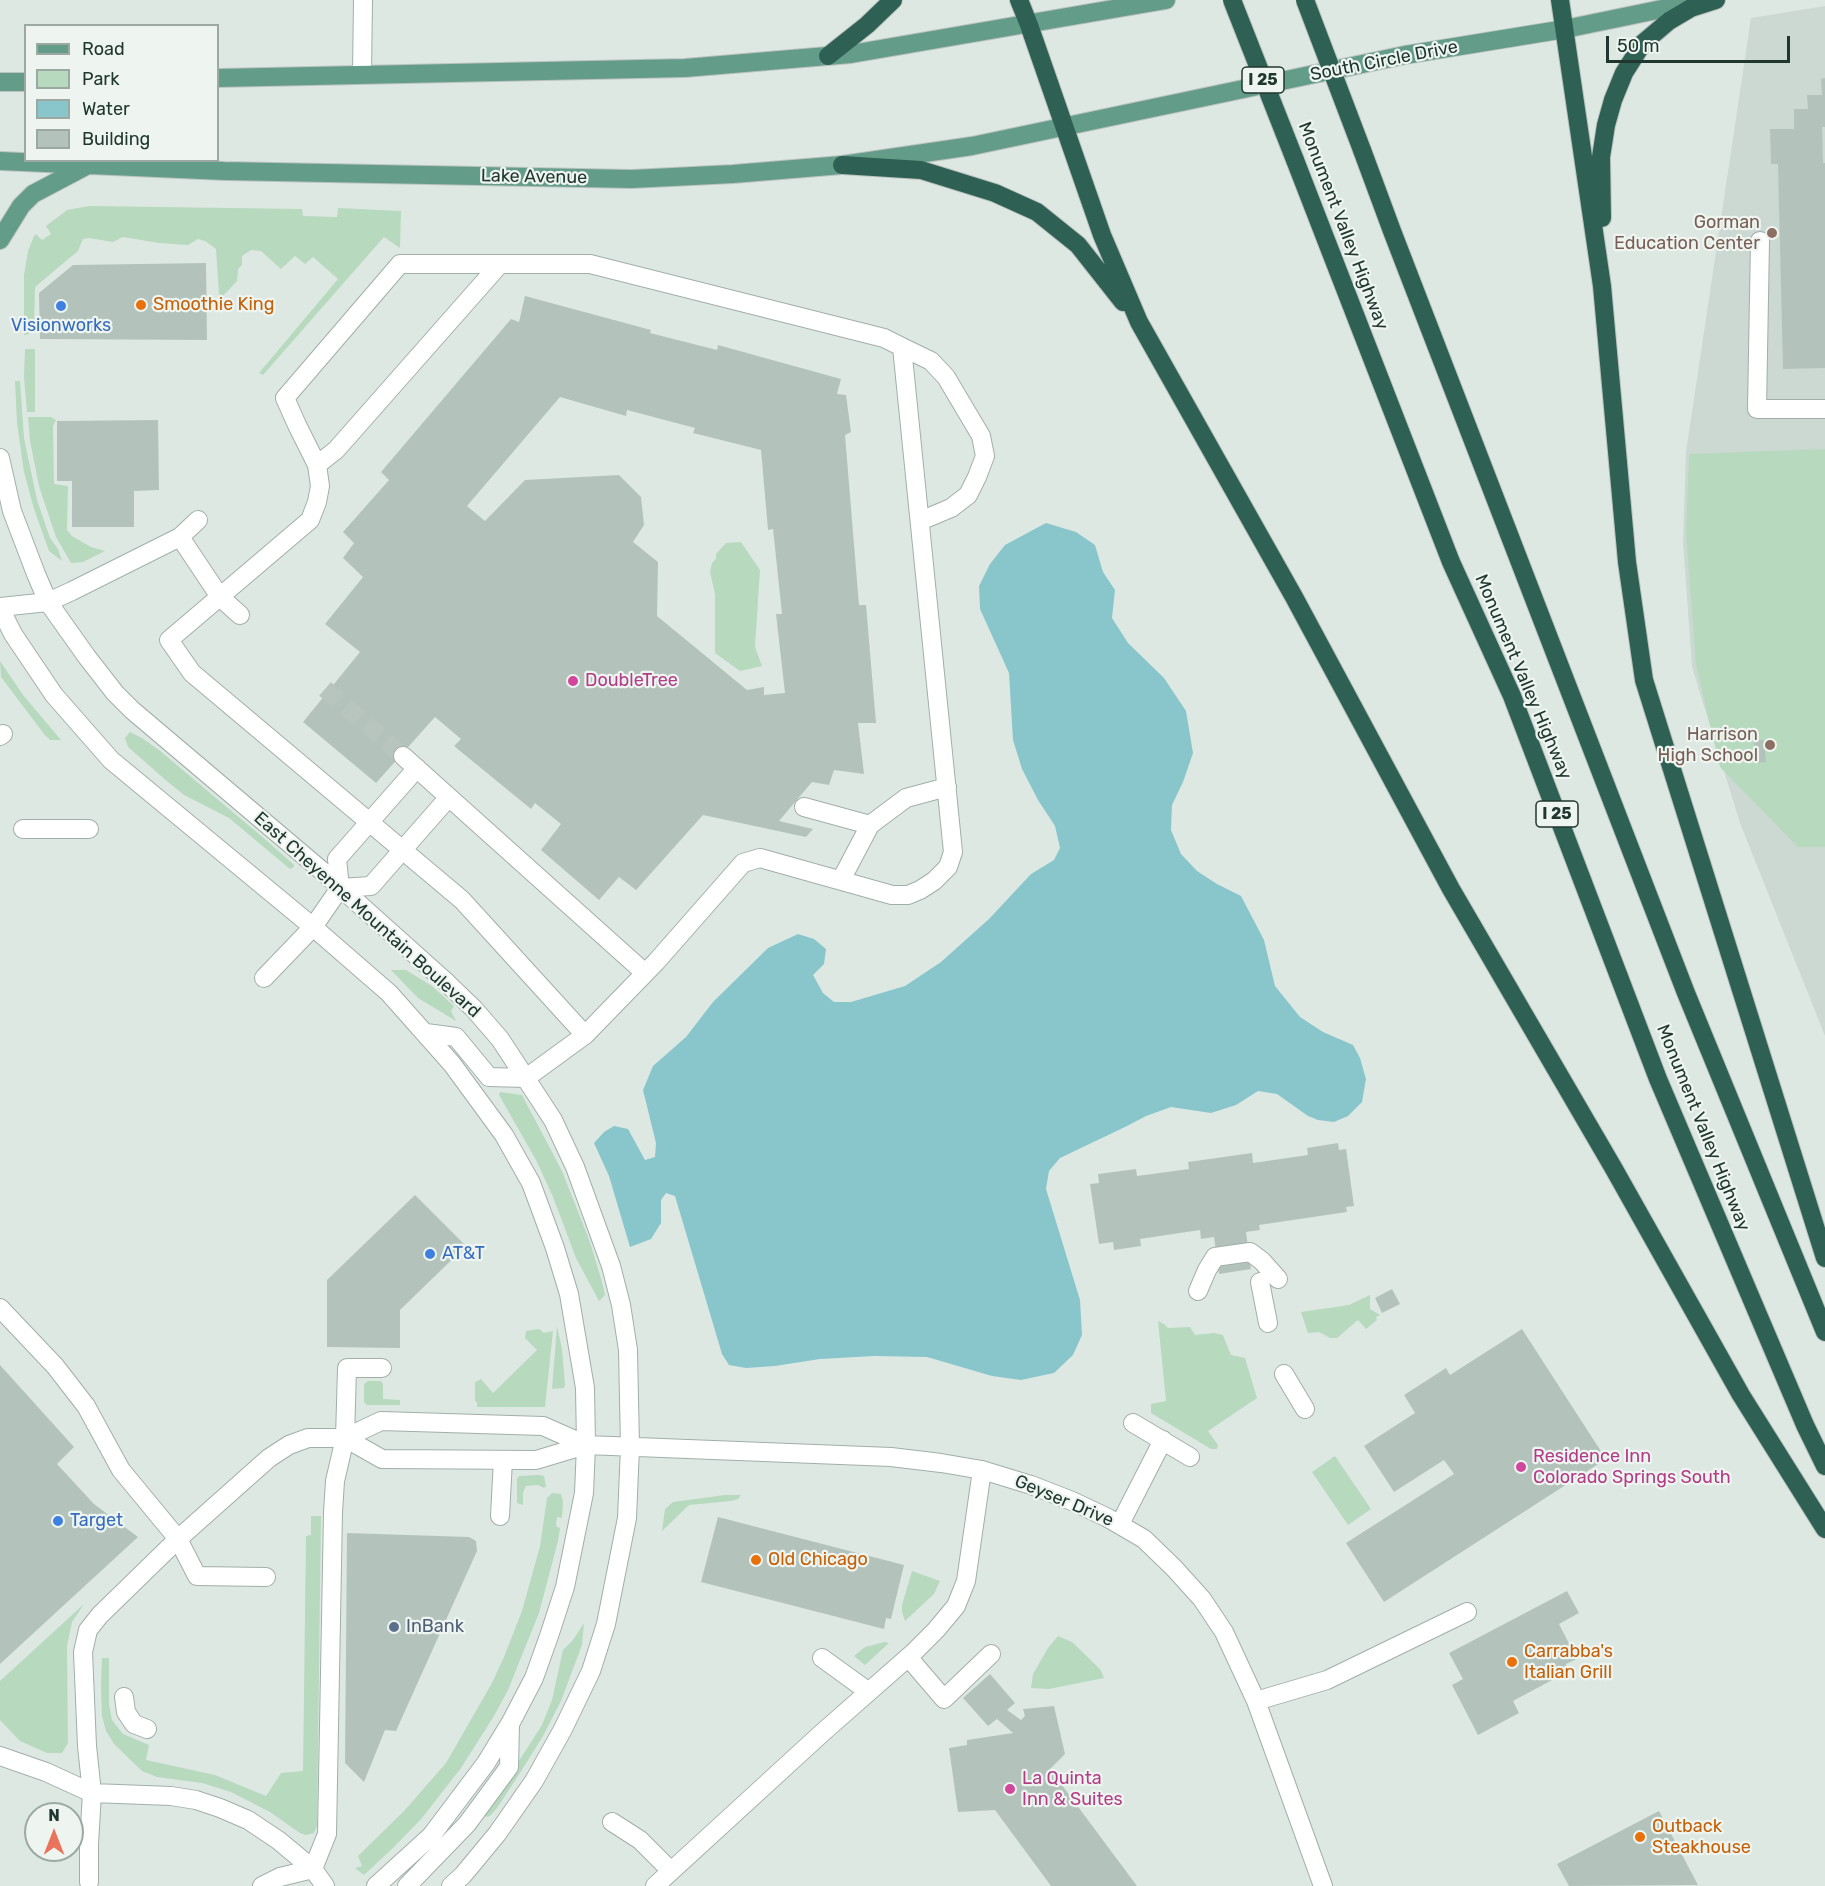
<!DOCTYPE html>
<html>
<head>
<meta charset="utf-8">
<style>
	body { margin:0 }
	#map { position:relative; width:1825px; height:1886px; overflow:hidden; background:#dee8e3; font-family:Rubik,sans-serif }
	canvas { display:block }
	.legend { position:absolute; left:24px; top:24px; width:195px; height:138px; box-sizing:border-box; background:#eef5f1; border:2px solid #9ca9a3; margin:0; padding:8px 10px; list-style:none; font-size:18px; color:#20372f }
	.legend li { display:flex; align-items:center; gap:12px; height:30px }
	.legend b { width:30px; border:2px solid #9ca9a3 }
	.north { position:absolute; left:24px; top:1802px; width:60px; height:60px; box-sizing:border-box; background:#eef5f1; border:2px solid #9ca9a3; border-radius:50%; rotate:0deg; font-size:16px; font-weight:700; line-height:24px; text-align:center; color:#20372f }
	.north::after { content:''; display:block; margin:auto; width:21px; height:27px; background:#e9745b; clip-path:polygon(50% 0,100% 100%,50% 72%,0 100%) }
	.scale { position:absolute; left:1606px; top:36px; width:184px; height:27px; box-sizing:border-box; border:3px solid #20372f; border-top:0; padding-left:8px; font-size:18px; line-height:21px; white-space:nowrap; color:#20372f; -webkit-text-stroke:4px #eef5f1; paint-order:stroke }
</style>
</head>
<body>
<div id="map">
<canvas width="1825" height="1886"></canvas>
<ul class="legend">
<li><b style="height:8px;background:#649c8a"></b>Road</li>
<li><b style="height:16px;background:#b7d9be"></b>Park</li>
<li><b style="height:16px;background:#88c6cb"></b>Water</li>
<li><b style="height:16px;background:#b3c3bc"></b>Building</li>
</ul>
<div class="north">N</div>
<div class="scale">50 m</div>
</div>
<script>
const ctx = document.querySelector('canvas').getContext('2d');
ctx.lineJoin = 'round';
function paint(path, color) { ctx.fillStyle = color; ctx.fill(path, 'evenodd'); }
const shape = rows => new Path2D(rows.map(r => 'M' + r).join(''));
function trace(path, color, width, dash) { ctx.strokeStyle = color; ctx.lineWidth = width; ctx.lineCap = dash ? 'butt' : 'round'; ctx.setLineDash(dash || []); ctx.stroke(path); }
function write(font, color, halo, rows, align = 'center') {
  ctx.font = font + ' Rubik,sans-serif'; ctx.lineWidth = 4.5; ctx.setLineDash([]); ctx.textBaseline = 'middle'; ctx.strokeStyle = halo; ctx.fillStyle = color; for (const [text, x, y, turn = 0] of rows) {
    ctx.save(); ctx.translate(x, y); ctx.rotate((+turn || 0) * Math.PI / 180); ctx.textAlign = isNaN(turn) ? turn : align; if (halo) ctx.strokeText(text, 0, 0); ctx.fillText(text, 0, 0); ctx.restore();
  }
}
paint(shape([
	[1825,6,1825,1036,1740,823,1692,667,1683,542,1686,452,1751,18]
]), '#ccd8d2');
paint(shape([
	[89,206,302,209,303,216,337,217,338,208,401,211,400,248,384,237,263,375,259,373,338,279,313,257,305,264,295,256,281,269,261,251,251,250,242,256,242,265,238,269,237,281,221,298,219,294,216,249,205,241,198,239,188,245,159,243,123,237,113,242,89,238,83,239,78,251,35,287,34,330,30,329,29,334,24,335,24,275,28,251,34,236,36,234,42,240,51,234,46,226,67,210],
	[25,349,35,349,35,412,27,412,24,377],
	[15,381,20,381,24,438,37,500,50,538,58,549,62,561,49,551,34,509,24,472,17,423],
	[28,417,51,417,56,420,53,426,54,484,68,486,67,530,72,536,91,547,105,551,83,562,71,563,56,537,39,486,30,441],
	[1825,449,1825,847,1798,847,1720,767,1696,665,1686,533,1689,454],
	[741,542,760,570,755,647,762,666,740,671,715,653,715,594,710,572,712,563,716,559,716,554,726,543],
	[0,661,23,695,61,740,50,740,44,734,1,677],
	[130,732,142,738,159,750,266,840,294,865,294,867,290,869,229,818,184,795,168,782,128,747,125,738],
	[391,970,406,970,432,986,454,1006,451,1011,456,1021,418,998],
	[500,1092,522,1095,562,1171,590,1242,602,1282,605,1295,599,1301,576,1258,553,1197,536,1160,499,1095],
	[1370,1295,1370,1309,1380,1315,1376,1317,1377,1320,1366,1329,1358,1320,1337,1338,1330,1338,1319,1332,1308,1333,1301,1312,1349,1305],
	[1158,1321,1164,1324,1168,1328,1190,1327,1195,1335,1214,1333,1223,1335,1231,1355,1245,1358,1257,1398,1208,1431,1218,1445,1217,1449,1211,1449,1151,1413,1151,1404,1166,1401],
	[557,1326,562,1349,565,1385,564,1388,552,1389],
	[539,1329,544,1333,553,1331,545,1407,477,1407,477,1402,475,1401,475,1382,481,1379,493,1393,537,1350,525,1338,526,1331],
	[368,1381,381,1381,383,1384,383,1399,400,1400,400,1405,367,1405,364,1402,364,1384],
	[1335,1456,1371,1509,1348,1525,1312,1472],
	[539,1475,544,1476,546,1486,544,1488,538,1485,526,1486,523,1493,523,1505,517,1503,517,1479,519,1476],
	[552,1493,561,1494,563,1502,562,1518,557,1517,556,1526,560,1528,558,1541,539,1613,508,1690,494,1716,461,1768,422,1818,393,1848,364,1875,355,1868,362,1866,358,1856,404,1811,446,1763,492,1683,504,1657,522,1611,540,1546,547,1498],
	[725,1495,741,1495,738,1499,731,1501,689,1505,662,1531,665,1509,673,1502],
	[311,1516,321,1516,317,1826,314,1833,306,1835,300,1833,270,1812,231,1792,202,1783,157,1777,142,1771,114,1744,106,1731,102,1716,101,1687,102,1658,109,1658,109,1704,112,1720,123,1734,149,1745,146,1760,215,1775,266,1796,281,1773,303,1771,306,1536,311,1535],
	[912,1571,940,1581,934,1594,905,1621,902,1612,902,1605],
	[84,1604,72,1622,67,1646,68,1743,62,1753,47,1753,20,1741,0,1720,0,1681],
	[584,1623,582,1645,561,1701,543,1736,520,1773,497,1808,490,1816,486,1817,485,1815,488,1809,542,1725,552,1700,563,1650,573,1640],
	[1058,1636,1072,1642,1100,1669,1104,1678,1049,1689,1031,1688,1033,1674,1048,1648],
	[885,1642,889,1643,865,1665,854,1656,865,1647]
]), '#b7d9be');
paint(shape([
	[1046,523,1076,532,1095,545,1103,572,1115,590,1112,618,1128,643,1164,678,1186,711,1193,753,1183,782,1172,805,1171,830,1181,854,1197,871,1217,884,1241,896,1264,940,1275,986,1300,1017,1323,1032,1353,1045,1360,1058,1366,1079,1362,1102,1348,1116,1334,1122,1318,1120,1308,1116,1277,1094,1258,1091,1236,1105,1211,1113,1171,1107,1146,1116,1125,1127,1060,1158,1049,1171,1046,1189,1080,1300,1082,1335,1073,1355,1054,1373,1021,1380,992,1376,927,1357,874,1356,820,1359,775,1366,746,1368,729,1365,722,1354,675,1196,666,1193,661,1200,661,1223,651,1239,630,1247,609,1176,594,1143,604,1132,614,1126,628,1129,645,1160,655,1157,656,1143,643,1090,653,1066,686,1037,713,1002,768,948,798,934,814,939,826,949,824,964,813,975,823,993,834,1002,851,1002,905,986,941,962,989,919,1031,874,1054,860,1060,848,1055,826,1038,800,1022,769,1013,740,1009,673,980,609,979,586,990,564,1005,545]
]), '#88c6cb');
paint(shape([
	[1825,78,1825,127,1822,127,1823,163,1825,163,1825,368,1783,369,1778,164,1771,164,1770,129,1794,129,1794,109,1808,109,1807,95,1822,95,1821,79],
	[206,263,207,340,40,339,39,293,73,265],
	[525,296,651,330,650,333,717,350,718,345,841,379,837,394,846,395,851,432,845,435,859,605,866,605,876,723,858,723,864,774,834,770,829,785,812,782,779,821,813,829,806,837,703,815,636,890,619,877,599,900,541,850,561,824,535,803,531,809,454,746,461,739,435,717,376,783,303,722,360,652,325,624,363,577,343,558,354,543,343,532,389,480,381,472,511,319,519,322],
	[560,397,626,416,627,410,695,428,693,433,761,450,768,530,773,529,782,614,776,614,785,693,764,695,764,687,747,690,657,616,658,562,633,542,644,525,641,497,619,475,525,480,485,521,467,506],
	[158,420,159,490,134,491,134,527,72,527,72,481,57,481,57,421],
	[1754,740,1764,740,1766,762,1756,763],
	[1338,1143,1339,1150,1346,1149,1354,1206,1346,1207,1347,1212,1259,1225,1260,1230,1246,1232,1251,1269,1219,1274,1214,1237,1201,1239,1200,1230,1140,1239,1141,1246,1114,1250,1113,1242,1099,1244,1090,1184,1099,1183,1098,1174,1136,1169,1137,1176,1189,1169,1188,1162,1252,1153,1253,1163,1308,1155,1307,1148],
	[415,1195,466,1246,400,1310,400,1348,327,1347,327,1280],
	[1392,1289,1400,1304,1382,1313,1375,1298],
	[1522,1329,1606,1459,1384,1602,1346,1543,1454,1474,1444,1460,1394,1492,1364,1446,1415,1413,1404,1395,1446,1368,1450,1375],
	[0,1365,74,1447,57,1464,94,1504,138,1537,0,1664],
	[718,1517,904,1565,891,1619,886,1618,884,1629,701,1582],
	[347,1533,469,1537,476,1541,477,1551,396,1731,385,1730,364,1782,345,1763],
	[1567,1591,1579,1613,1559,1624,1577,1659,1566,1664,1569,1671,1513,1701,1519,1713,1478,1735,1452,1685,1463,1679,1449,1653],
	[990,1674,1015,1703,1007,1710,1021,1720,1025,1716,1023,1709,1054,1706,1065,1754,1050,1769,1137,1886,1051,1886,995,1810,958,1812,949,1748,967,1745,967,1740,1013,1733,997,1719,988,1726,963,1698],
	[1659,1811,1698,1885,1569,1886,1557,1864]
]), '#b3c3bc');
trace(shape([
	[325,689,403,756]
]), '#b8c5bf', 18, [18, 9]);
const minor = shape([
	[362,74,363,0],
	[1760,241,1757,409,1825,409],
	[902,347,931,361,946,377,981,436,985,456,977,477,968,495,951,508,920,521],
	[0,458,12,511,36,574,48,602,87,657,115,693,132,710,321,870,446,982,474,1009,500,1039,553,1120,575,1167,611,1266,621,1305,628,1350,630,1447,627,1518,606,1624,591,1671,563,1729,534,1781,497,1834,463,1875,451,1886],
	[317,465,336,450,500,264],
	[180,537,220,597,240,615],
	[0,607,48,602,72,591,180,537,198,520],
	[0,608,13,634,54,695,111,760,313,927,389,993,452,1064,504,1135,531,1183,555,1248,569,1294,585,1388,586,1445,584,1493,565,1587,549,1636,534,1678,511,1722,486,1763,431,1836,376,1886],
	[0,736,3,734],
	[403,756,645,973],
	[804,807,870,825],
	[23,829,89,829],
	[841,880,870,825,906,798,947,787],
	[340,888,371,886,449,797],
	[264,978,313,927,340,888,337,859,417,768],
	[426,1033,456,1037,489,1077,526,1078,585,1035,656,962,743,863,760,858,892,895,908,895,920,890,934,881,948,867,953,852,902,347,884,338,590,264,400,264,285,398,297,425,317,465,320,486,317,502,310,520,169,640,192,673,462,900,585,1035],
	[1260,1282,1268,1323],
	[1198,1291,1207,1270,1215,1257,1250,1252,1262,1261,1278,1279],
	[0,1308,55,1366,86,1406,121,1470,178,1539,197,1576,266,1577],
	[1284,1374,1305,1409],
	[1133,1423,1190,1457],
	[345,1438,382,1459,536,1460,586,1445,891,1457,941,1463,982,1470,1031,1485,1072,1501,1108,1518,1144,1539,1174,1568,1202,1599,1224,1632,1256,1701,1323,1886],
	[500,1516,503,1460],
	[1120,1524,1163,1440],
	[908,1657,944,1699,991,1654],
	[822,1658,869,1692],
	[124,1697,126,1712,134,1724,147,1729],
	[1256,1701,1327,1680,1467,1612],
	[0,1756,46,1772,92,1793,89,1844,89,1882],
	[612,1822,640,1840,671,1871],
	[262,1886,280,1877,313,1869,327,1834,333,1512,335,1481,345,1438,347,1368,382,1368],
	[325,1886,313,1869,278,1840,248,1820,220,1808,196,1800,171,1796,92,1793,87,1746,83,1652,88,1630,100,1615,178,1539,269,1458,289,1445,308,1438,345,1438,381,1421,543,1426,586,1445],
	[407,1886,467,1824,509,1767,510,1724],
	[655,1886,822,1733,913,1653,936,1630,956,1606,966,1581,982,1470]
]);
const major = shape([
	[218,78,685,68,851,54,1166,0],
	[0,82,26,82],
	[0,161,224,171,632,179,733,174,842,165,972,146,1405,55,1565,29,1701,1],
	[0,240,21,206,33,194,88,165]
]);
const highway = shape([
	[1019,0,1029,25,1102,235,1139,322,1294,597,1451,889,1614,1169,1741,1395,1825,1529],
	[1560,0,1602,286,1627,562,1644,680,1825,1258],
	[828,56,867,25,893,0],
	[1362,150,1392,231,1686,993,1825,1332],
	[1295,160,1451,562,1512,696,1658,1079,1805,1425,1825,1466],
	[842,165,921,170,995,193,1037,212,1078,245,1123,302],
	[1602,218,1601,157,1606,125,1613,100,1624,73,1643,43,1669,21,1691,8,1716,0]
]);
trace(minor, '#a1afa9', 20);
trace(major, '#bcc3c1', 20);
trace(highway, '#bcc3c1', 20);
trace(minor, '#fff', 18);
trace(major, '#649c8a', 18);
trace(highway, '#2e6153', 18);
const highwayBridge = shape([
	[1232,0,1295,160],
	[1305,0,1362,150]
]);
trace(highwayBridge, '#bcc3c1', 20, []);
trace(highwayBridge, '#2e6153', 18);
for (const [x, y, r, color] of [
	[1772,233,6,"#8d6e63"],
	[141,305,6,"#e8710a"],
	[61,306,6,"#3f7fe0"],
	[573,681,6,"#d1479c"],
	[1770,745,6,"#8d6e63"],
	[430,1254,6,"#3f7fe0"],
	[1521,1467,6,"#d1479c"],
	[58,1521,6,"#3f7fe0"],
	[756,1560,6,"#e8710a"],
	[394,1627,6,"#5c6f8a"],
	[1512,1662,6,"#e8710a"],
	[1010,1789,6,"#d1479c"],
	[1640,1837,6,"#e8710a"]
]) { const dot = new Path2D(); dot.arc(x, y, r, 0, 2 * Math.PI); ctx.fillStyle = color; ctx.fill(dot); trace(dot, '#eef5f1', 2); }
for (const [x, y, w] of [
	[1263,80,42],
	[1557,814,42]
]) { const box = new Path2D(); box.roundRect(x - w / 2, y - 13, w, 26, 4.5); ctx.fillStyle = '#eef5f1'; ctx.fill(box); trace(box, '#20372f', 1.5); }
write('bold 16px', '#20372f', null, [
	["I 25",1263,80],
	["I 25",1557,814]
]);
write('18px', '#20372f', '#eef5f1', [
	["South Circle Drive",1384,61,-11],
	["Lake Avenue",534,177,1],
	["Monument Valley Highway",1343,226,69],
	["Monument Valley Highway",1523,677,67],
	["East Cheyenne Mountain Boulevard",367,915,42],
	["Monument Valley Highway",1703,1128,68],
	["Geyser Drive",1064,1501,23]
]);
write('18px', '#785e54', '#eef5f1', [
	["Gorman",1760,223],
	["Education Center",1760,244],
	["Harrison",1758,735],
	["High School",1758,756]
], 'right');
write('18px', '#c56008', '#eef5f1', [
	["Smoothie King",153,305],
	["Old Chicago",768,1560],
	["Carrabba's",1524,1652],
	["Italian Grill",1524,1673],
	["Outback",1652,1827],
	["Steakhouse",1652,1848]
], 'left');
write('18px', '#366cbe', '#eef5f1', [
	["Visionworks",61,326,"center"],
	["AT&T",442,1254],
	["Target",70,1521]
], 'left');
write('18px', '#b23c85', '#eef5f1', [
	["DoubleTree",585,681],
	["Residence Inn",1533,1457],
	["Colorado Springs South",1533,1478],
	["La Quinta",1022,1779],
	["Inn & Suites",1022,1800]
], 'left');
write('18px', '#4e5e75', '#eef5f1', [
	["InBank",406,1627]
], 'left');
</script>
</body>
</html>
